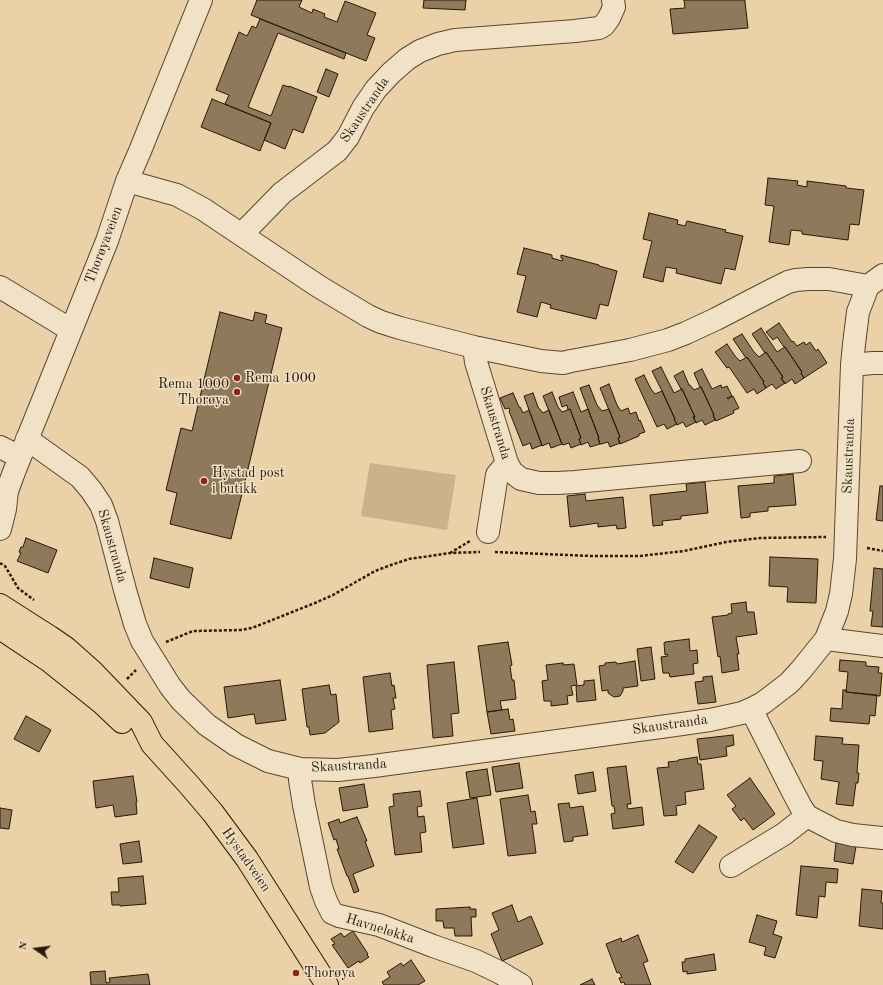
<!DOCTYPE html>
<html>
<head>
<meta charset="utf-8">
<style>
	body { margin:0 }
	#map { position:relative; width:883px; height:985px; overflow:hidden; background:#ead1a7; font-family:"Old Standard TT",serif }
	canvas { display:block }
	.north { position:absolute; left:16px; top:929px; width:40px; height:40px; -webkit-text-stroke:3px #f1e1c6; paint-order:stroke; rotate:284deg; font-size:11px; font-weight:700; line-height:16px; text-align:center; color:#2a1906 }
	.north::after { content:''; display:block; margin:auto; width:14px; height:18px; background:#2a1906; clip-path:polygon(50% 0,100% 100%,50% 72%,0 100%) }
</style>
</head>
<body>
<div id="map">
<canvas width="883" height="985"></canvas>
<div class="north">N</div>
</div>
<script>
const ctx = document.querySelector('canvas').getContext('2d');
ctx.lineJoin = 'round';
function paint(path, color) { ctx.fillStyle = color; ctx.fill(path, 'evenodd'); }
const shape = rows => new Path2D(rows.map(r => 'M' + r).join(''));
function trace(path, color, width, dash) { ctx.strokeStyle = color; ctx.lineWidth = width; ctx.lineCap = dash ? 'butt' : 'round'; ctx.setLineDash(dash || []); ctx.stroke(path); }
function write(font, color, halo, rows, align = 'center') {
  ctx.font = font + ' "Old Standard TT",serif'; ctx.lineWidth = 3; ctx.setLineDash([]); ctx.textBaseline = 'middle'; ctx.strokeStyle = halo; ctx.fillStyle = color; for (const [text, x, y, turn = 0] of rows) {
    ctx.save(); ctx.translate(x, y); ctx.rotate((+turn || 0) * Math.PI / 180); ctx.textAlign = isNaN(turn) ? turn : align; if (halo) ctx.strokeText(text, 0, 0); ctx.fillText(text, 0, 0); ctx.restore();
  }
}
paint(shape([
	[370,463,456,475,447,530,361,516]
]), '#c9b28c');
const building = shape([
	[257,0,302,0,299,7,312,13,313,9,325,14,324,17,337,22,345,1,376,13,367,35,375,38,366,61,251,15,257,0],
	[424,0,466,0,465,10,423,8,424,0],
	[684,0,745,0,745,2,748,28,673,34,670,9,685,8,684,0],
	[260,19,346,53,344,59,278,33,248,107,271,116,283,85,289,87,289,86,317,97,303,133,293,129,285,149,264,140,271,123,225,104,229,95,216,90,239,32,247,36,252,26,256,28,260,19],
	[326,69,338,74,329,97,317,92,326,69],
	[212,99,271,123,260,151,201,127,212,99],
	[768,178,798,181,797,185,807,187,807,181,846,186,846,188,864,190,859,225,850,224,848,240,802,234,802,231,791,230,789,245,769,242,774,206,765,205,768,178],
	[649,213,678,220,677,224,685,226,687,221,726,230,725,232,743,236,735,270,725,268,721,284,676,273,677,269,666,267,663,282,643,277,652,241,643,239,649,213],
	[524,248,552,255,552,258,562,261,563,259,561,258,561,255,599,265,599,266,617,271,608,306,600,304,596,319,550,308,551,305,541,302,537,317,517,312,526,276,517,274,524,248],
	[220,312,253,321,255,312,267,315,265,323,282,328,231,539,170,524,177,493,166,490,181,428,192,431,220,312],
	[779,323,792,342,793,341,797,346,804,342,806,345,810,342,816,351,818,349,827,363,804,378,801,373,802,372,785,347,784,347,777,337,773,340,766,332,779,323],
	[761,328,777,352,785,347,802,372,801,373,804,378,795,384,792,379,785,384,781,378,783,377,766,352,765,353,752,334,761,328],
	[742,334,754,352,759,357,766,352,783,377,781,378,785,383,776,389,772,384,766,388,763,383,764,382,747,357,746,358,733,339,742,334],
	[727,344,735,356,740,361,747,357,764,382,763,383,766,388,757,394,754,389,747,393,729,367,727,368,715,352,727,344],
	[661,367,674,393,682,389,695,417,693,417,696,422,686,427,683,422,677,425,674,419,675,419,662,391,652,371,661,367],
	[702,369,712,389,721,385,722,388,727,386,732,396,727,398,728,399,733,396,739,408,733,411,734,413,716,421,713,415,714,415,704,393,701,387,700,387,694,373,702,369],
	[683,371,689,385,690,385,694,390,701,387,714,415,713,415,715,420,705,425,702,420,696,423,693,417,695,417,682,389,681,389,674,376,683,371],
	[644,375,651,389,655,394,662,391,675,419,674,419,677,424,667,429,664,424,657,427,635,379,644,375],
	[609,384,617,405,621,411,628,408,630,414,636,412,639,421,640,420,645,432,639,434,639,436,620,444,618,438,620,437,600,388,609,384],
	[589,385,597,405,602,411,609,409,620,437,618,438,620,443,610,447,608,442,601,444,600,444,598,438,599,438,580,388,589,385],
	[552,392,558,407,562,412,570,409,581,438,579,439,581,444,571,448,569,443,563,445,562,444,543,396,552,392],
	[573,392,581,412,588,409,599,438,598,438,600,444,590,447,588,442,581,445,579,439,581,438,570,409,568,410,567,405,562,407,559,397,573,392],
	[513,393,519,407,520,407,523,413,529,410,542,445,532,449,530,443,523,446,509,411,510,410,509,408,505,409,500,398,513,393],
	[533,393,538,407,543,413,549,410,562,444,551,448,549,443,542,446,524,396,533,393],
	[793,474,796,505,768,507,768,511,750,513,750,517,741,518,738,486,774,483,774,476,793,474],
	[705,482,708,513,681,516,681,519,662,521,663,525,653,526,650,495,687,491,686,484,705,482],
	[880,486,883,486,883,521,876,520,880,486],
	[585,494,586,501,623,497,626,528,617,529,616,525,598,527,598,523,570,527,567,496,585,494],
	[26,538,57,550,48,573,17,561,21,553,19,552,21,547,23,547,26,538],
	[770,557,818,559,816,603,787,602,788,587,769,586,770,557],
	[154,558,193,568,189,588,150,578,154,558],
	[874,568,883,569,883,627,871,626,873,611,870,611,874,568],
	[746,602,747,612,754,612,757,634,736,637,739,654,737,654,739,670,722,673,720,656,718,657,712,617,728,615,728,614,732,613,731,604,746,602],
	[689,639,690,651,697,650,698,663,693,664,694,674,670,677,669,673,663,673,661,657,668,656,667,654,665,655,664,643,665,643,665,642,689,639],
	[508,642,512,665,510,666,512,680,514,680,516,699,500,701,502,710,487,712,478,646,508,642],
	[651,647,655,679,641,681,637,649,651,647],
	[840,660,866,662,866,666,879,667,878,673,882,673,880,696,846,692,848,672,839,671,840,660],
	[635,661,638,686,623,688,623,691,620,696,614,697,608,693,608,690,602,691,599,666,605,665,605,663,616,662,617,664,635,661],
	[454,662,459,713,451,714,453,736,433,738,427,665,454,662],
	[563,663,563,665,574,664,577,685,571,686,573,695,567,696,568,704,551,706,551,701,544,701,542,681,548,680,546,665,563,663],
	[390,673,392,686,394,685,396,698,393,698,395,709,391,710,393,729,369,732,363,677,390,673],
	[712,676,716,702,698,704,695,682,703,681,703,677,712,676],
	[280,680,286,720,256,724,254,714,228,718,224,687,280,680],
	[594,680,596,700,577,702,576,686,584,685,584,681,594,680],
	[329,685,331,695,336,694,339,722,325,733,310,735,309,727,307,727,302,689,329,685],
	[843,690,846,690,846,692,877,695,875,716,870,715,869,724,830,721,831,708,842,709,843,690],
	[508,709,510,720,513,719,515,731,491,734,487,712,508,709],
	[26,716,51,730,39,752,14,739,26,716],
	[733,735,734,745,726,747,727,756,700,760,697,739,733,735],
	[816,736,843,738,842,744,859,745,857,773,859,773,858,783,856,783,853,806,836,804,839,782,821,779,823,761,814,760,816,736],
	[697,757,698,764,701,764,704,789,685,792,686,804,676,806,677,815,664,816,657,768,669,767,668,762,678,761,678,760,697,757],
	[519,763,523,788,496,792,492,767,519,763],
	[626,766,631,804,627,804,628,809,642,807,644,825,613,829,611,814,615,813,614,806,612,806,607,768,626,766],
	[487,769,491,795,470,798,466,772,487,769],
	[593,772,596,791,578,794,575,775,593,772],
	[133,776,137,802,136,802,137,814,115,817,113,805,96,808,93,781,133,776],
	[750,778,775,814,753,830,744,818,741,821,732,809,736,806,727,795,750,778],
	[364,784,368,807,343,811,339,788,364,784],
	[420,791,422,806,417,807,418,817,424,816,426,832,420,833,422,852,395,855,389,807,394,806,393,794,420,791],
	[528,795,531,812,535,811,537,824,532,824,536,853,508,856,500,799,528,795],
	[477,798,484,844,453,848,447,803,477,798],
	[569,803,570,808,583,806,588,835,573,837,573,841,564,842,558,804,569,803],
	[0,808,12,810,9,829,0,828,0,808],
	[357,817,367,841,365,841,374,866,353,874,359,891,354,893,348,876,347,876,337,849,339,849,336,839,334,840,328,823,339,819,340,823,357,817],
	[699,825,717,837,693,873,675,862,699,825],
	[139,841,142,862,123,864,120,844,139,841],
	[836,843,856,846,853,864,834,861,836,843],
	[801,866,838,869,837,883,826,882,825,897,819,896,817,918,796,915,801,866],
	[143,876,146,904,120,906,120,905,112,905,111,892,119,892,118,878,143,876],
	[862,889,882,891,881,903,883,903,883,929,859,926,862,889],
	[512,905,518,922,531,916,543,944,502,961,491,934,499,930,492,913,512,905],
	[470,907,470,909,476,909,476,917,471,917,472,936,455,936,454,928,444,928,443,921,436,921,436,909,470,907],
	[757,915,777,921,773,934,782,937,775,958,764,955,766,947,749,942,757,915],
	[353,931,368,954,367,955,369,957,360,963,359,961,348,968,332,945,335,944,331,939,341,933,344,937,353,931],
	[638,935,648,961,643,963,651,985,625,985,624,982,621,983,619,978,622,977,619,972,617,973,606,944,621,938,622,942,638,935],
	[714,954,716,970,687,974,687,971,683,972,682,962,685,962,685,959,714,954],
	[411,960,425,981,418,985,384,985,382,982,390,977,387,972,401,963,403,966,411,960],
	[105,971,106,983,110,982,109,978,148,974,150,985,91,985,90,972,105,971],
	[592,979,595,985,580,985,592,979]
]);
paint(building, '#8e795a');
trace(building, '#2a1906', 1);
const minor = shape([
	[127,181,177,195,203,209,318,286,368,316,381,322,400,328,474,347,541,361,563,363,571,361,630,350,668,340,686,333,716,319,772,290,788,282,796,280,808,279,829,279,868,286],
	[242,234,282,193,337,151,348,137,363,108,376,89,391,73,407,59,420,51,438,44,455,40,575,31,599,28,604,25,609,18,614,7,613,0],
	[0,287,71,330],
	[474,347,476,362,507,463,512,472,521,479,539,483,558,483,575,482,800,461],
	[852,365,873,363,883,363],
	[27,439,80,477,91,490,101,505,107,521,125,590,135,624,142,641,170,686,181,700,207,725,236,745,268,761,300,769,338,770,374,766,675,725,710,720,742,713,751,709,763,703,789,683,801,670,826,639,837,611,841,594,845,559,852,365,854,344,858,312,868,286,883,275],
	[0,447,20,457],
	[0,529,5,509,7,491,14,472,107,241,127,181,140,151,201,0],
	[488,532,497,475,507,463],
	[826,639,883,646],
	[751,709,793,792,801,807,807,816,836,831,853,835,883,838],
	[300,769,300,780,304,805,321,887,326,901,332,913,339,916,379,925,433,946,476,961,499,972,521,985],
	[731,866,784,834,807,816]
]);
const major = shape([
	[0,605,50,637,66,648,93,672,141,722,152,744,190,786,213,813,247,859,327,985],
	[0,628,48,660,103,704,122,722]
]);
trace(minor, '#5a472e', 24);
trace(major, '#2a1906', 24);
trace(shape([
	[867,548,883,551],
	[495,552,591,556,640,556,684,551,726,542,760,538,826,537],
	[450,553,470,541],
	[0,563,5,566,18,588,34,600],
	[166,642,193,631,241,630,252,628,315,603,333,595,375,571,391,565,409,559,450,553,480,552],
	[127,679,136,670]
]), '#2a1906', 2.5, [3, 2]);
trace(minor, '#f1e1c6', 22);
trace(major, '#ead1a7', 22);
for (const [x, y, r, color] of [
	[237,378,4,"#8f2418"],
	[237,392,4,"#8f2418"],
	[204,481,4,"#8f2418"],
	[296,973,4,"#8f2418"]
]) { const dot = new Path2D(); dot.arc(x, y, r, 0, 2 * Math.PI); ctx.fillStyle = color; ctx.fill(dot); trace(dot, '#f1e1c6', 1.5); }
write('14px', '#2a1906', '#f1e1c6', [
	["Skaustranda",365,110,-56],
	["Thorøyaveien",104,245,-69],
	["Skaustranda",495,423,73],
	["Skaustranda",849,456,-88],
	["Skaustranda",112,546,74],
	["Skaustranda",670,725,-8],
	["Skaustranda",349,766,-3],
	["Hystadveien",246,860,55],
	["Havneløkka",380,929,17]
]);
write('14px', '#2a1906', '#f1e1c6', [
	["Rema 1000",245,378],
	["Rema 1000",229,384,"right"],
	["Thorøya",229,400,"right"],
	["Hystad post",212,473],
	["i butikk",212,489],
	["Thorøya",304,973]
], 'left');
</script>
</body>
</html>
